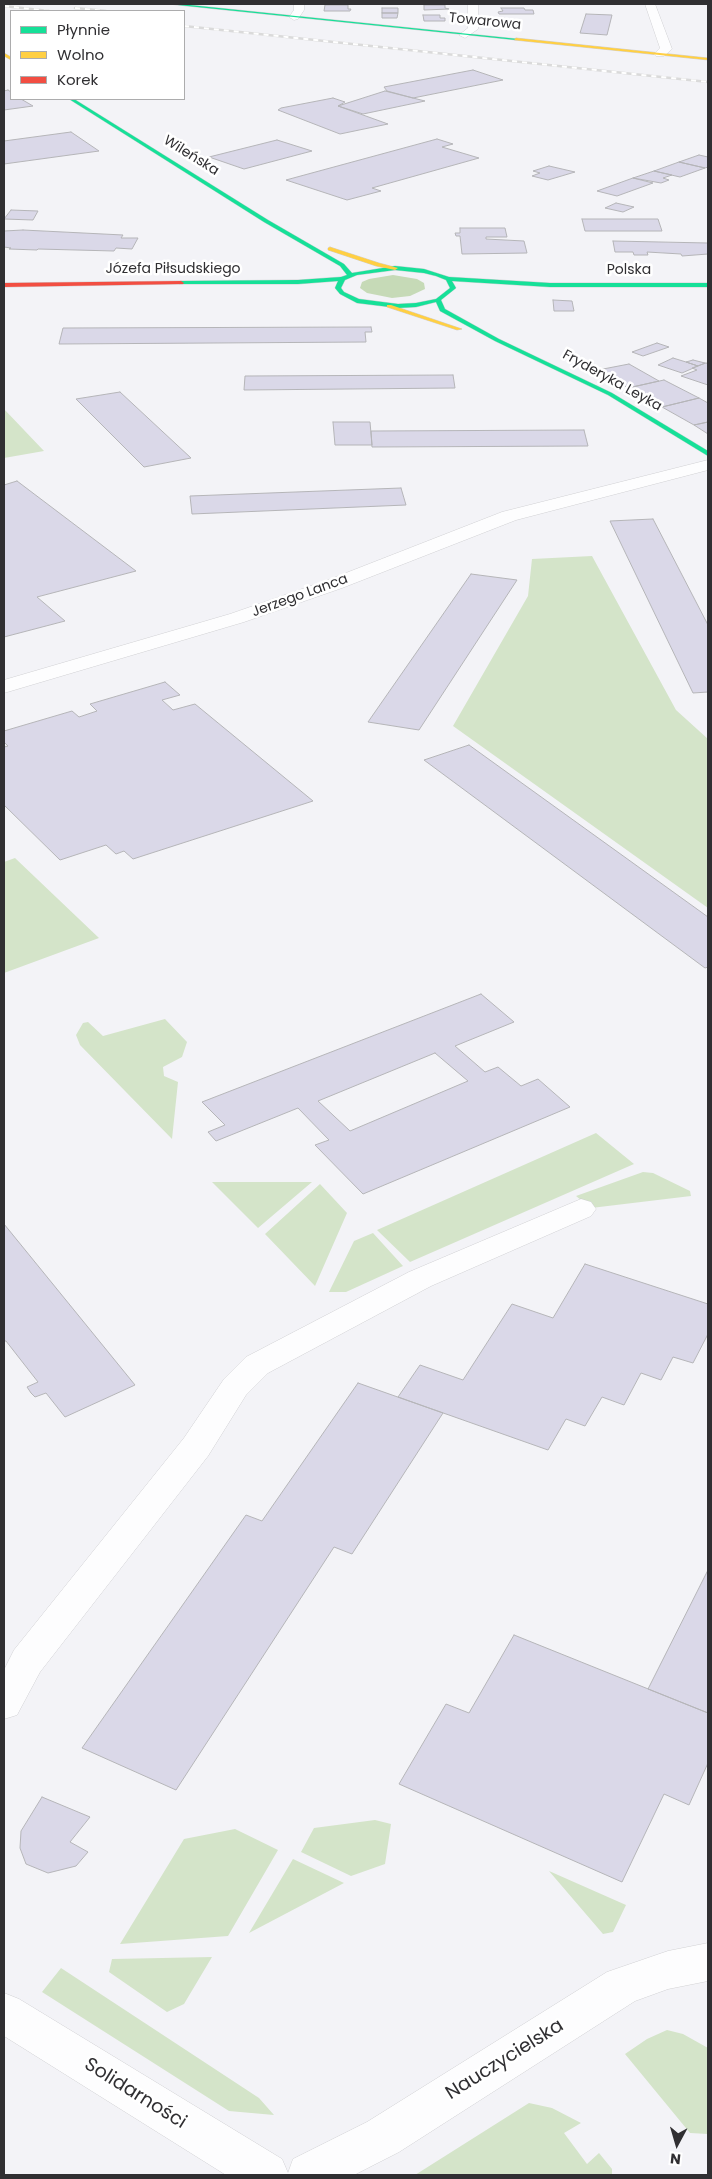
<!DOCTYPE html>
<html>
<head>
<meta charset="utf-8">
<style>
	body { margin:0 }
	#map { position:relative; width:712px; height:2179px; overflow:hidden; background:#f3f3f7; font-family:Poppins,sans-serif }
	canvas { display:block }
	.frame { position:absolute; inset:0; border:5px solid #302f32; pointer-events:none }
	.legend { position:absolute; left:10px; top:10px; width:175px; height:90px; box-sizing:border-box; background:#fff; border:1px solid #acacad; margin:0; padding:6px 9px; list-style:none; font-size:15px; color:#302f32 }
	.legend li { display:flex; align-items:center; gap:10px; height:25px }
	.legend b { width:25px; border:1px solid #acacad }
	.north { position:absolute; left:652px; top:2119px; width:50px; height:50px; -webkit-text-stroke:4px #fff; paint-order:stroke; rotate:186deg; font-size:14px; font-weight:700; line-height:20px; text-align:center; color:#302f32 }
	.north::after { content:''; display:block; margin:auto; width:18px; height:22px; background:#302f32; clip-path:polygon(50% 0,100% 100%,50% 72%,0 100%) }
</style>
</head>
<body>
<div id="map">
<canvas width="712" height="2179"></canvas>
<div class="frame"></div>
<ul class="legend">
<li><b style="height:6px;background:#16e098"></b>Płynnie</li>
<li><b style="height:6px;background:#ffcf43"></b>Wolno</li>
<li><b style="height:6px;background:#f24e42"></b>Korek</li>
</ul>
<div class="north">N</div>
</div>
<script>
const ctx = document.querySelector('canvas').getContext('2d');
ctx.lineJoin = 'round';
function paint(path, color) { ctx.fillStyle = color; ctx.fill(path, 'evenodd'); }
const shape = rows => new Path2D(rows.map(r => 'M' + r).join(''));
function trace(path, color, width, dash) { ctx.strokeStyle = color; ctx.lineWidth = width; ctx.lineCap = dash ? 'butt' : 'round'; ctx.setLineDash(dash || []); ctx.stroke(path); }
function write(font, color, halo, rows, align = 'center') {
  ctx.font = font + ' Poppins,sans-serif'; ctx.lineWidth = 5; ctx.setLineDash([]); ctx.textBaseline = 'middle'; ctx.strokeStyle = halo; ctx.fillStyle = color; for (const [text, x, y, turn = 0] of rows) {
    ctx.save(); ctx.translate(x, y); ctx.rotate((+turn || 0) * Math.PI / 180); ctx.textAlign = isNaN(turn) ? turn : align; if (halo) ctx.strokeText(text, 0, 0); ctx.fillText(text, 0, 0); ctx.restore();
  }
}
paint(shape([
	[4,409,44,451,4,458],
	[592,556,676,710,708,739,708,908,453,726,528,596,532,559],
	[15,858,99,938,4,973,4,862],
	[165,1019,187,1042,182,1057,163,1067,164,1076,178,1082,172,1139,80,1045,76,1035,83,1023,88,1022,103,1036],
	[596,1133,634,1164,410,1262,377,1230],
	[643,1172,653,1173,690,1191,691,1196,591,1208,576,1196],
	[212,1182,312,1182,258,1228],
	[320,1184,347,1213,315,1286,265,1234],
	[373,1233,403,1266,346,1292,329,1292,354,1241],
	[375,1820,391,1824,385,1864,351,1876,301,1852,314,1828],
	[235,1829,278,1850,228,1936,120,1944,184,1839],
	[293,1859,344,1883,249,1933],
	[549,1871,626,1905,613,1932,603,1934],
	[212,1957,184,2004,167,2012,109,1972,112,1959],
	[61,1968,259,2098,274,2115,229,2111,42,1992],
	[667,2030,683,2034,708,2048,708,2134,690,2133,625,2054,647,2039],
	[529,2103,552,2108,581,2123,564,2133,587,2164,599,2153,612,2169,612,2175,415,2175]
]), '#d4e4c9');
paint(shape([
	[393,275,417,279,424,283,425,289,410,296,392,298,367,293,360,288,362,282,369,279]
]), '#c6dab7');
const building = shape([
	[325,5,348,5,348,9,351,9,350,11,324,11,325,5],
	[424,5,445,5,445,8,449,9,424,10,424,5],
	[382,8,398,8,398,13,382,13,382,8],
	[501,8,524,8,525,10,533,10,534,14,499,14,498,12,503,11,501,8],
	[382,13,398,13,397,18,382,18,382,13],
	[586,14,612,15,607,35,580,33,586,14],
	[423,15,440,15,440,18,445,18,445,21,424,21,423,15],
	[473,70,503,80,413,98,387,91,384,87,473,70],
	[8,90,11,92,11,99,21,99,33,106,4,110,4,91,8,90],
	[385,91,425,101,363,114,338,106,385,91],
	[333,98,345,102,338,106,388,124,340,134,278,110,281,108,333,98],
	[71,132,99,151,4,164,4,141,71,132],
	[437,139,453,144,442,147,479,158,372,188,381,191,347,200,286,180,437,139],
	[277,140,312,151,244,169,209,157,277,140],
	[699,155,708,157,708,167,705,168,679,162,699,155],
	[679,162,705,168,680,177,654,171,679,162],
	[549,166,575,172,548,180,532,176,540,173,533,171,549,166],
	[654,171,672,175,663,178,669,180,661,183,633,178,654,171],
	[633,178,653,183,617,196,597,191,633,178],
	[616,203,634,207,623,212,605,208,616,203],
	[11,210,38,211,33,220,4,219,11,210],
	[582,219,658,219,662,231,585,231,582,219],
	[460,228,505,228,507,237,486,237,486,239,524,241,527,253,462,254,460,236,456,236,455,233,460,233,460,228],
	[23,230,123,235,121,238,138,238,132,249,116,248,114,251,38,249,37,250,9,249,11,248,4,247,4,231,23,230],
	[613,241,708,243,708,254,682,256,681,254,647,252,648,255,634,255,633,252,615,252,613,241],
	[553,300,572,301,574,311,554,311,553,300],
	[371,327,372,332,365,332,366,342,59,344,63,328,371,327],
	[657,343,669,347,643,356,632,352,657,343],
	[673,358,686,362,698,366,682,373,658,365,673,358],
	[693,360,705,363,698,366,686,362,693,360],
	[706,363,708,364,708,385,681,376,697,370,692,368,706,363],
	[629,364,659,381,628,388,598,370,629,364],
	[453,375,455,388,244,390,245,376,453,375],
	[664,380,699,398,662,407,628,388,664,380],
	[120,392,191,458,144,467,76,399,120,392],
	[699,398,708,403,708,422,694,425,662,407,699,398],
	[333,422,370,422,372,445,335,445,333,422],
	[708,422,708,434,694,425,708,422],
	[584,430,588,446,372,447,371,431,584,430],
	[17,481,136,571,37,597,65,621,4,637,4,485,17,481],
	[401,488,406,505,192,514,190,496,401,488],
	[653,519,708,625,708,692,693,693,610,521,653,519],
	[471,574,517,580,419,730,368,722,471,574],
	[165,682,180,695,162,700,173,710,195,704,313,801,133,859,124,851,116,854,106,845,60,860,4,805,4,747,8,746,4,742,4,731,72,711,79,717,97,711,90,704,165,682],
	[469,745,708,917,708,967,705,968,424,760,469,745],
	[481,994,514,1022,455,1046,485,1072,498,1067,521,1086,538,1079,570,1107,363,1194,315,1145,329,1140,298,1108,216,1141,208,1132,225,1125,202,1102,481,994],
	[435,1053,468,1081,350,1131,318,1101,435,1053],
	[4,1224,135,1385,65,1417,46,1393,35,1397,31,1393,27,1387,38,1382,6,1341,4,1341,4,1224],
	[585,1264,708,1304,708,1334,693,1363,673,1357,661,1380,641,1373,624,1405,602,1397,585,1426,566,1419,548,1450,398,1397,420,1365,463,1380,512,1304,553,1318,585,1264],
	[358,1383,443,1413,352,1554,334,1547,176,1790,82,1748,246,1515,262,1521,358,1383],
	[708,1570,708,1713,648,1689,708,1570],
	[514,1635,708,1713,708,1763,689,1805,664,1794,622,1882,399,1784,446,1704,469,1713,514,1635],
	[42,1797,90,1817,70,1842,88,1852,76,1866,48,1873,26,1864,20,1848,21,1831,42,1797]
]);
paint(building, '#dad8e8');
trace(building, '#b5b5b8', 1);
const street = shape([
	[294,4,304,4,304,10,298,19,294,20,289,17,294,10,294,4],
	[468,4,478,4,478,29,465,38,459,35,468,28,468,4],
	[645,4,655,4,672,49,664,56,656,56,654,54,660,48,645,4],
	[708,460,708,470,516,520,342,588,244,622,4,693,4,680,230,614,328,580,502,512,708,460],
	[581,1199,591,1202,596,1209,591,1216,431,1286,268,1373,246,1395,208,1456,40,1672,17,1715,4,1719,4,1670,14,1650,184,1438,224,1379,246,1357,409,1272,581,1199],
	[708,1943,708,1981,668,1989,635,2001,399,2152,354,2175,226,2175,4,2036,4,1993,19,1999,282,2159,288,2173,293,2159,367,2122,607,1972,668,1951,708,1943]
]);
const fast = shape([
	[168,4,180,4,518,39,516,40,168,4],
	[69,99,74,99,268,220,344,264,352,273,395,266,424,269,449,277,550,283,708,283,708,287,550,287,452,281,456,288,441,300,445,309,499,339,612,393,708,451,708,456,608,395,495,341,440,311,436,302,416,307,398,308,357,303,340,294,335,288,338,281,298,284,179,284,178,283,181,281,298,280,341,277,347,275,340,266,264,222,69,99],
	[395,270,424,273,436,276,446,280,450,288,436,299,416,303,398,304,359,299,344,292,341,288,345,280,357,275,395,270]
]);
const slow = shape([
	[516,38,708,58,708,60,514,40,516,38],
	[4,53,11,57,11,60,4,56,4,53],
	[330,247,379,263,398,268,395,270,376,266,328,250,328,248,330,247],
	[387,305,391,305,462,329,457,330,387,307,387,305]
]);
const jam = shape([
	[181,281,184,283,183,284,4,287,4,283,181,281]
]);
trace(street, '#d1d1d4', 1);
trace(fast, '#d1d1d4', 1);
trace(slow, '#d1d1d4', 1);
trace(jam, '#d1d1d4', 1);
paint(street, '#fdfdfe');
paint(fast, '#16e098');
paint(slow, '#ffcf43');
paint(jam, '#f24e42');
const rail = shape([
	[4,6,49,11],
	[75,8,106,11],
	[184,26,708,82]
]);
trace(rail, '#dadada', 2.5);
trace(rail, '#fff', 2, [5]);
write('14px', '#302f32', '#fff', [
	["Towarowa",485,22,6],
	["Wileńska",191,156,32],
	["Józefa Piłsudskiego",173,269],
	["Polska",629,270],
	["Fryderyka Leyka",612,381,29],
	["Jerzego Lanca",300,596,-20]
]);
write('19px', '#302f32', '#fff', [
	["Nauczycielska",505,2060,-32],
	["Solidarności",135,2094,32]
]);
</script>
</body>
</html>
